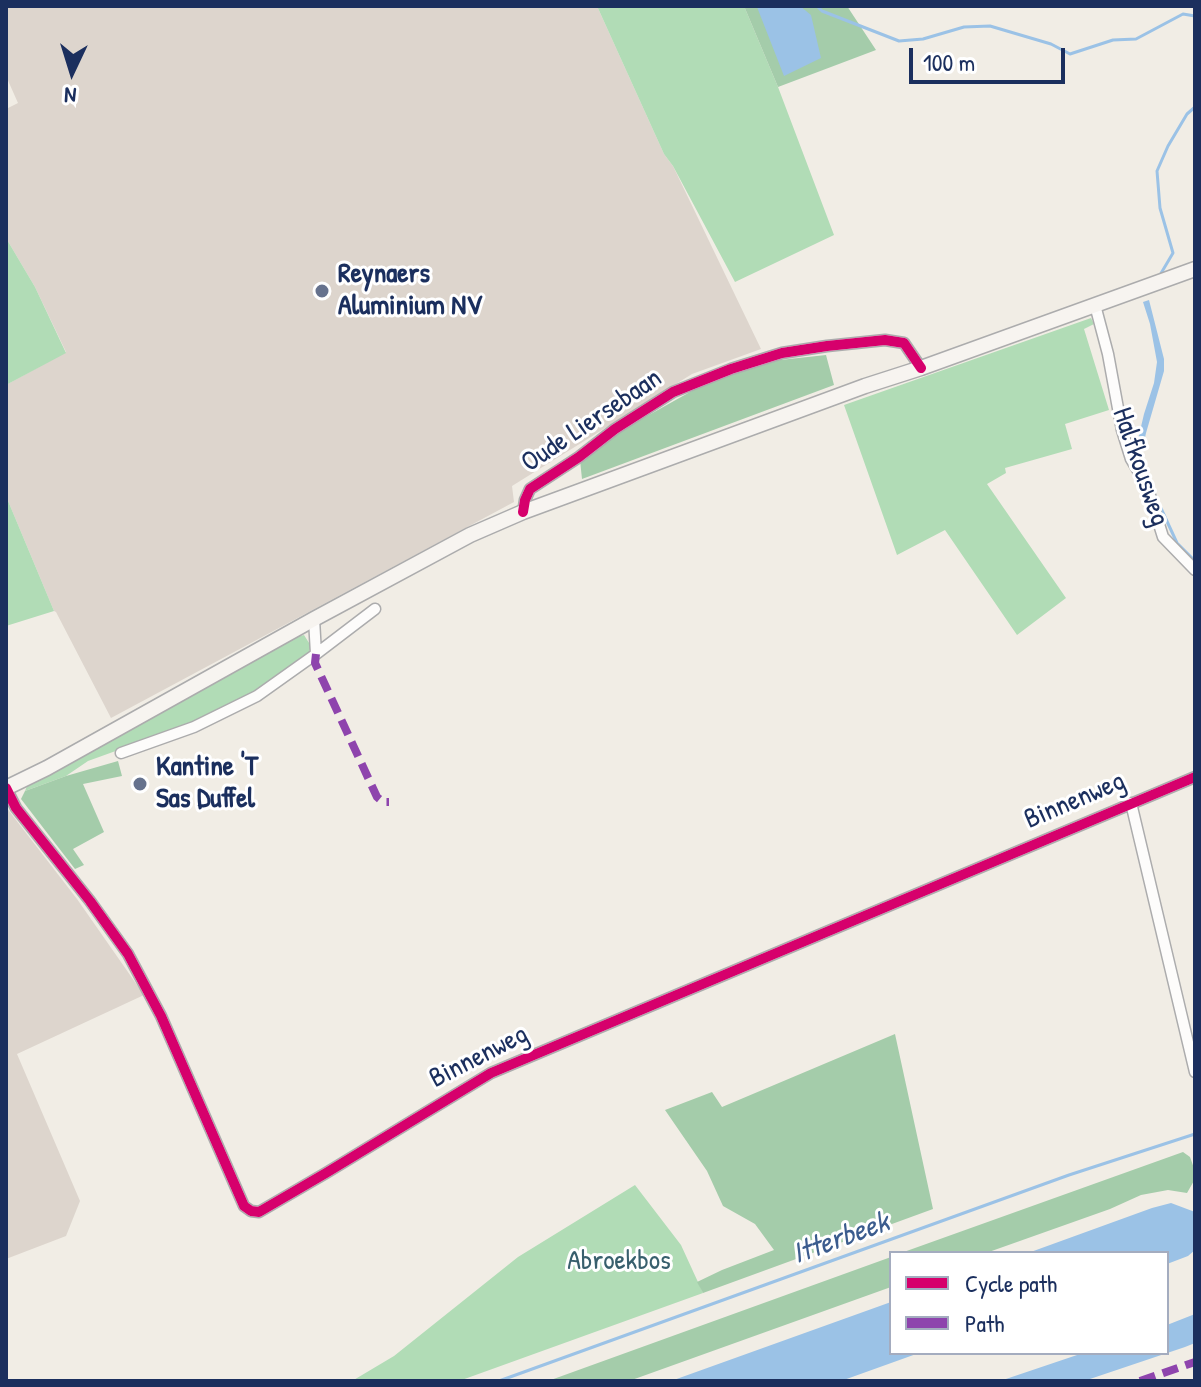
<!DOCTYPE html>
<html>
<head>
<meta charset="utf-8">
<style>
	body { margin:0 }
	#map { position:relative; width:1201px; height:1387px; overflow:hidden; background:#f1ede5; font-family:"Patrick Hand",sans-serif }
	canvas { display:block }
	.frame { position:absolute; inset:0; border:8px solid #1b2f5e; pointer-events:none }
	.legend { position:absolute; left:889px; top:1251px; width:280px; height:104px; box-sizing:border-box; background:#fff; border:2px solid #a4acbf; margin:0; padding:10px 14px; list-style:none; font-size:24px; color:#1b2f5e }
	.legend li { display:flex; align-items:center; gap:16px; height:40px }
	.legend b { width:40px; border:2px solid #a4acbf }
	.north { position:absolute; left:32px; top:32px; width:80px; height:80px; -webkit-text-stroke:6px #fff; paint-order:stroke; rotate:184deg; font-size:22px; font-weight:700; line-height:32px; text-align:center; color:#1b2f5e }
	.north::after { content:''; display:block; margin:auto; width:28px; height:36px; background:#1b2f5e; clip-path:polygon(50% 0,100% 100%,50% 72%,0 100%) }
	.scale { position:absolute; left:909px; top:48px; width:156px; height:36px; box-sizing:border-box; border:4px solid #1b2f5e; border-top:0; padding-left:10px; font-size:24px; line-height:28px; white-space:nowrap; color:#1b2f5e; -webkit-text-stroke:6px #fff; paint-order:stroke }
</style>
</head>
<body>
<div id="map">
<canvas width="1201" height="1387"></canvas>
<div class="frame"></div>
<ul class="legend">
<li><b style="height:10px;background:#d6006c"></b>Cycle path</li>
<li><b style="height:10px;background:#8e44ad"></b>Path</li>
</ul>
<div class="north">N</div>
<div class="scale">100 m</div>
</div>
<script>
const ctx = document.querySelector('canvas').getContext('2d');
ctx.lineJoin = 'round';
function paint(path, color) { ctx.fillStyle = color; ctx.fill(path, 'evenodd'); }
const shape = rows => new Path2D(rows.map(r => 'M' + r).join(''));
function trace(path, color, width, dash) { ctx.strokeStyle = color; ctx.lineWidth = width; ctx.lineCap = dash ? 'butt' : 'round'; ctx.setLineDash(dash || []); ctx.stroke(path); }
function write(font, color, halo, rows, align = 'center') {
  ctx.font = font + ' "Patrick Hand",sans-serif'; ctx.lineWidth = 6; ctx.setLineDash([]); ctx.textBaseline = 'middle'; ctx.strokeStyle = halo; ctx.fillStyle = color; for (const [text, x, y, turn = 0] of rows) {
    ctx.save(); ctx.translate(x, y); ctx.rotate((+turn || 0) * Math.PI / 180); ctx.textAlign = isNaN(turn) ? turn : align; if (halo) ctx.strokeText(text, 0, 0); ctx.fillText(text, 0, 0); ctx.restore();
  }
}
paint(shape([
	[6,6,597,6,664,154,673,166,761,349,692,374,512,486,514,502,111,718,56,612,54,611,6,496,6,385,66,352,35,287,6,238,6,109,18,103,6,76],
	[6,807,77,899,144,995,17,1054,80,1201,66,1236,6,1259]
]), '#ddd5cd');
paint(shape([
	[597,6,744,6,778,87,834,235,735,282,673,166,664,154],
	[6,238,35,287,66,353,6,385],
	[1091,318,1094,324,1084,329,1109,410,1065,424,1072,449,1005,468,1006,473,987,484,1066,598,1017,635,945,530,897,555,844,405],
	[6,496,54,611,6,626],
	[304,635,311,646,308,655,276,679,246,696,193,723,88,761,66,776,25,791,27,786,296,637],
	[635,1185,681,1245,703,1293,459,1381,352,1381,394,1356,518,1257]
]), '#b1dcb6');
paint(shape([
	[744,6,847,6,876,50,778,87],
	[826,355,834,385,582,479,580,460,615,434,706,383,780,360],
	[118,761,122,776,83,784,104,832,73,849,84,865,75,869,21,799,25,791,66,776],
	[895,1034,933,1209,703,1293,697,1282,722,1270,774,1250,755,1224,723,1206,707,1171,665,1110,712,1092,722,1107],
	[1183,1152,1190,1157,1195,1171,1195,1179,1187,1193,1168,1190,1141,1195,1110,1209,986,1253,901,1253],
	[891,1257,891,1287,629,1381,548,1381]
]), '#a4ccaa');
paint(shape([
	[760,6,800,6,811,15,821,58,784,76,757,7],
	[1149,300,1164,359,1164,371,1146,433,1141,457,1138,459,1136,448,1144,414,1154,383,1157,362,1150,324,1143,302],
	[1171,1203,1195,1212,1195,1250,1188,1256,1167,1264,1167,1253,1028,1253,1152,1208],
	[891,1302,891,1353,919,1353,841,1381,671,1381],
	[1195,1314,1195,1343,1185,1347,1084,1381,1000,1381,1083,1353,1167,1353,1167,1325]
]), '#9bc2e6');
trace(shape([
	[817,6,822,11,899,41,923,39,964,27,990,26,1051,44,1070,54,1113,40,1136,39,1183,14,1195,16],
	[1160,275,1173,253,1160,208,1157,171,1168,146,1187,114,1195,107],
	[1139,457,1149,480],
	[1153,491,1177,543,1195,561],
	[499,1381,1069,1175,1195,1134]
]), '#9bc2e6', 3);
const street = shape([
	[1095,305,1108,354,1122,430,1131,459,1147,486,1163,537,1195,570],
	[523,512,525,500,530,489,579,457,615,429,673,392,731,369,782,353,827,346,885,340,904,343,921,368],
	[316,654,375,609],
	[121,753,194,727,257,696,316,654,314,619],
	[6,788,16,808,90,901,128,954,161,1016,244,1206,251,1211,259,1212,326,1173,491,1073,1195,777],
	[1131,803,1195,1072]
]);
const secondary = shape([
	[6,788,47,768,314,619,470,535,523,512,865,386,921,368,1195,269]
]);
trace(street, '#acacad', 13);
trace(secondary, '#acacad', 17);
trace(street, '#fdfcfb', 10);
trace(secondary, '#f7f4f0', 14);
trace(shape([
	[316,654,315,663,377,797,383,802,389,802],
	[1140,1381,1195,1362]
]), '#8e44ad', 8, [16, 8]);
trace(shape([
	[523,512,525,500,530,489,579,457,615,429,673,392,731,369,782,353,827,346,885,340,904,343,921,368],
	[6,788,16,808,90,901,128,954,161,1016,244,1206,251,1211,259,1212,326,1173,491,1073,1195,777]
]), '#d6006c', 10);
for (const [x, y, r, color] of [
	[322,291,8,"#66728d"],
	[140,784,8,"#66728d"]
]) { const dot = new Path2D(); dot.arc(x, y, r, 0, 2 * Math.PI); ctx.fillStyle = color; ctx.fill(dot); trace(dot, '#fff', 3); }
write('bold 28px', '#1b2f5e', '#fff', [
	["Reynaers",338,275],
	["Aluminium NV",338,307],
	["Kantine 'T",156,768],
	["Sas Duffel",156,800]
], 'left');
write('28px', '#1b2f5e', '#fff', [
	["Oude Liersebaan",592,421,-34],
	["Halfkousweg",1140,467,71],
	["Binnenweg",1075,801,-23],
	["Binnenweg",479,1057,-27]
]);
write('28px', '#385f6d', '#fff', [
	["Abroekbos",619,1262]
]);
write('italic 30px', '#3b5c8e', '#fff', [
	["Itterbeek",841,1239,-20]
]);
</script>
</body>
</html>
